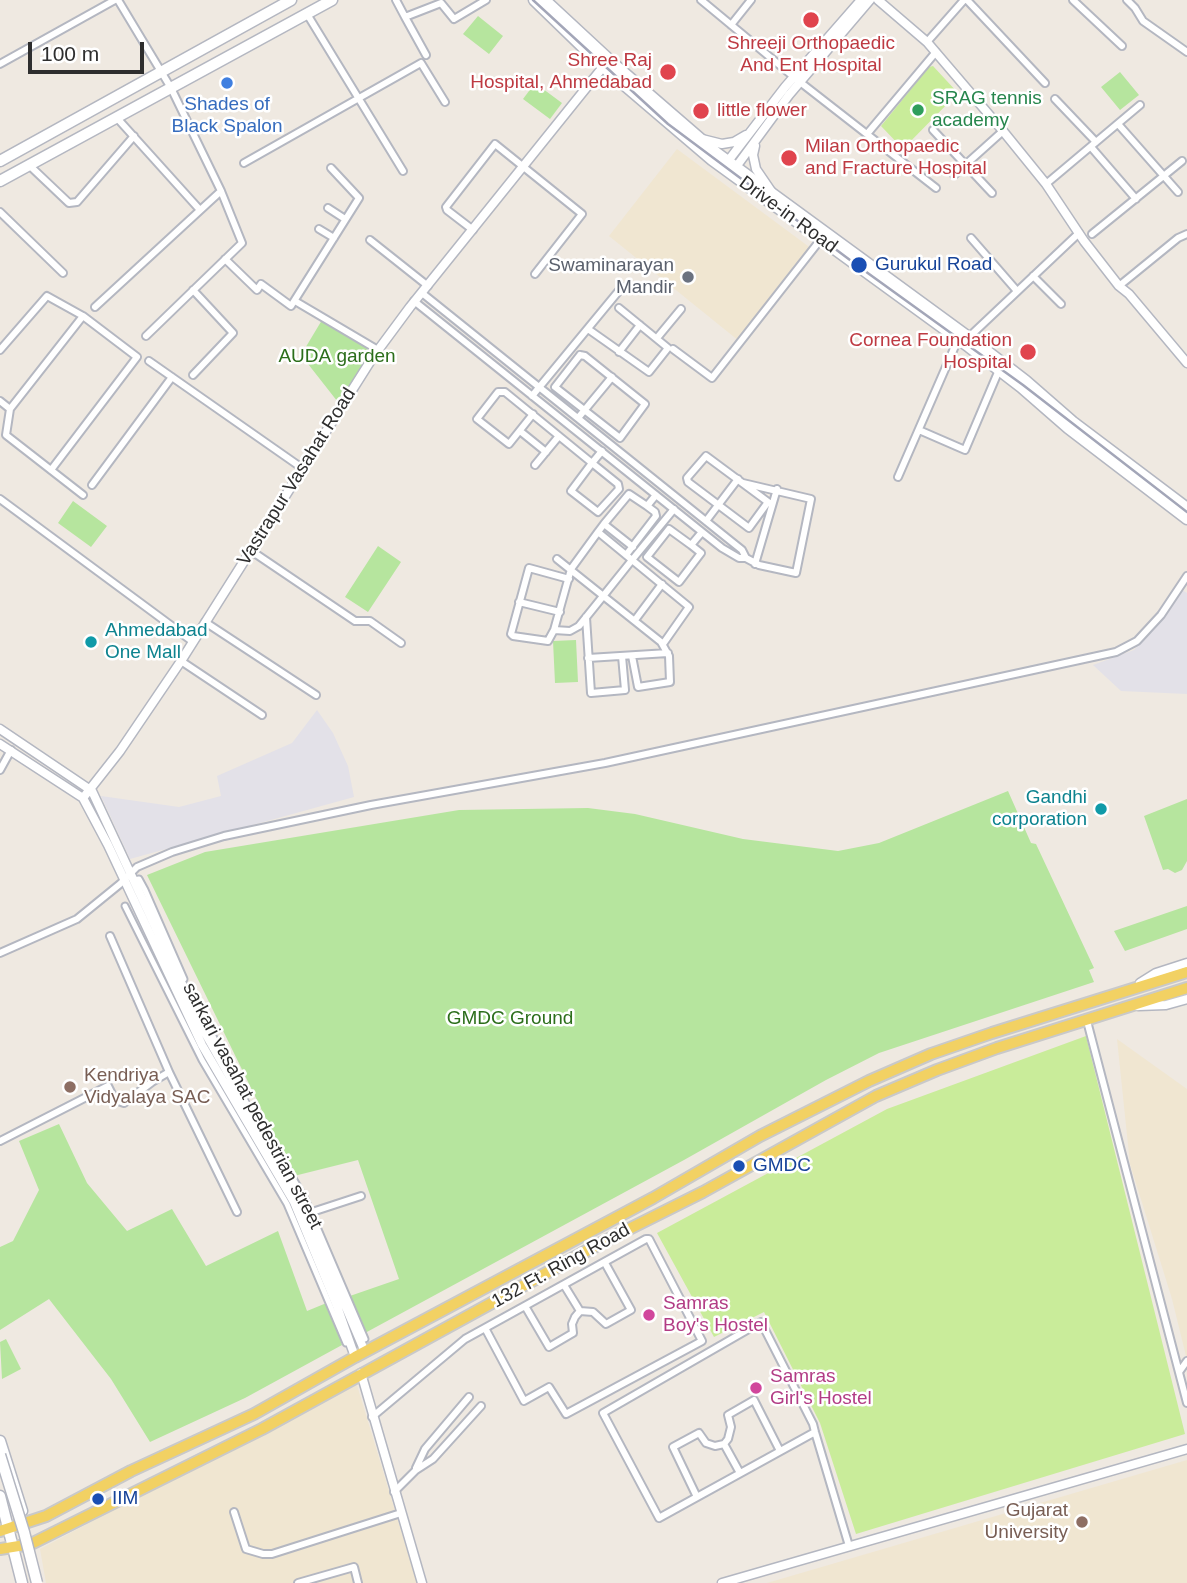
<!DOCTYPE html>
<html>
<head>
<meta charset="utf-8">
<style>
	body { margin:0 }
	#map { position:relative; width:1187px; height:1583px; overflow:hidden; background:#efe9e1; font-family:Helvetica,sans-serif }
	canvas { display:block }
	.scale { position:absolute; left:28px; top:42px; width:116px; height:32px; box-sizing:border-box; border:4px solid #2e2e2e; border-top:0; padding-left:9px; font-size:21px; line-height:24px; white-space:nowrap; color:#2e2e2e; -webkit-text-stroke:5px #fff; paint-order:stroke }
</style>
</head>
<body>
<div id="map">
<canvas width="1187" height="1583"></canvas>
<div class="scale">100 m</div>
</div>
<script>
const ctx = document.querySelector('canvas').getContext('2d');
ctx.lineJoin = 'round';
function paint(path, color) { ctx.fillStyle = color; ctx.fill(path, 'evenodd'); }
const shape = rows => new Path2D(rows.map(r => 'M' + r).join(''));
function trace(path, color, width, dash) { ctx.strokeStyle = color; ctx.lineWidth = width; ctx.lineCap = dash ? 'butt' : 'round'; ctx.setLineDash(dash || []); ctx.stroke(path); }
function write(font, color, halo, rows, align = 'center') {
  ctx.font = font + ' Helvetica,sans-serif'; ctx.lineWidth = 5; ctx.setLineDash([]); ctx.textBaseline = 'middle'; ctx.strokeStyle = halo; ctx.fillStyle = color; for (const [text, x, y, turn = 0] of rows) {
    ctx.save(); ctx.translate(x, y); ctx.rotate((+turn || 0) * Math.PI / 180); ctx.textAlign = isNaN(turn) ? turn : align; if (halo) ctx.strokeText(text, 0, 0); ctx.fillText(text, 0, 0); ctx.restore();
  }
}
paint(shape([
	[1182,590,1187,593,1187,694,1121,691,1093,665,1134,650,1163,616],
	[317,710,333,733,348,766,354,797,130,859,101,796,179,807,221,796,217,776,292,743]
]), '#e3e1e8');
paint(shape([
	[677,149,812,249,739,341,609,236],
	[1117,1039,1187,1089,1187,1360,1172,1299,1130,1164],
	[356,1382,417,1583,46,1583,40,1549],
	[1187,1460,1187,1583,767,1583]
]), '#f0e6d1');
paint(shape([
	[478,16,503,36,489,54,463,34],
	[1120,72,1139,95,1120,110,1101,87],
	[535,83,562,103,550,119,523,99],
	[322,320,374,345,341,406,301,355],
	[73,501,107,526,91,547,58,523],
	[378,546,401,562,368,612,345,597],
	[576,640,578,682,555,683,553,641],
	[1008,791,1031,843,1036,844,1094,968,1089,970,1094,982,879,1053,826,1080,684,1160,365,1333,347,1297,399,1279,358,1160,294,1176,147,875,205,852,459,810,588,808,635,814,743,839,838,851,879,843],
	[1187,799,1187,861,1182,870,1175,873,1168,869,1163,870,1144,816],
	[1187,906,1187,929,1125,951,1114,931],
	[59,1124,87,1183,127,1231,172,1209,206,1266,278,1231,307,1311,329,1302,342,1345,245,1398,150,1442,111,1379,49,1299,0,1330,0,1247,13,1241,39,1190,19,1141],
	[6,1339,21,1369,2,1379,0,1342]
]), '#b6e59e');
paint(shape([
	[933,66,958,93,903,149,881,126,929,67],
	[1086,1036,1185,1434,856,1534,820,1423,764,1312,714,1337,657,1233,887,1109]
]), '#c9ec9a');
const pedestrian = shape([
	[133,880,139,879,145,890,184,979],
	[125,906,202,1060,287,1204,346,1343],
	[197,1007,241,1088],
	[256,1115,305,1199,365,1339]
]);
const minor = shape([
	[118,0,171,88,221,191,242,243,146,336],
	[396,0,405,17,441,3,454,19,486,0],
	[701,0,800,82,936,188],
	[967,0,1045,83],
	[1073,0,1122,46],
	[1127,0,1135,8,1143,21,1187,52],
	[307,14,403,171],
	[405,17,426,55],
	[731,25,751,0],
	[927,42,964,0],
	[0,64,115,0],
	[1055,99,1096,142],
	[117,118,200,210],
	[1118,124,1178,192],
	[933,130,992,193],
	[867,134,936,52],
	[1091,147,1136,199],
	[244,163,421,63,445,102],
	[29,165,69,203,77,202,134,136],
	[954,175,1003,131],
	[1046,184,1140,105],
	[328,208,345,219],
	[0,212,63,273],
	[319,229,334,238],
	[473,230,447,210,446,207,495,144,582,214,535,274],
	[1092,234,1182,161],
	[971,238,1017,291],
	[370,240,428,286],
	[225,259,257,290,261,284,291,306,359,198,331,168],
	[1033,276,1061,304],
	[1119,286,1178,238,1187,234],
	[422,293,742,550,746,558],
	[295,301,378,350],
	[414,301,722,548,739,558,746,558,759,565,796,573,811,499,743,483],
	[95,307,221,191],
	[588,329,649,372,668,348,619,308],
	[969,337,1079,233],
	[657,338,681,309],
	[673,349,712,378,821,239],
	[0,350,47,296,83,316,10,409],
	[619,352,640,325],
	[580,355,585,356,645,404,620,438,555,387,580,355],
	[149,361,302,468],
	[193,375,233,333,193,290],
	[532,396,622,287],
	[0,401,10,409,6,435,83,495],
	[533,414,509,444,477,419,498,392,505,392,592,463,571,491,598,512,619,489,618,484,592,463,602,451],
	[578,418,612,377],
	[919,430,965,450,999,370],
	[520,431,546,452],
	[706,456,768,502,749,528,688,482,687,478,706,456],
	[535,465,559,436],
	[51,470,137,357,83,316],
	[898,477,959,337],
	[92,485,172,377],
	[0,499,192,641],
	[706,521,738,479],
	[604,524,629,494,647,506],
	[598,532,604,524,633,547],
	[691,545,669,529,647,557,679,582,701,553,691,545,702,532],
	[250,550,355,621,370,621,401,643],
	[626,555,656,516,655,512,647,506,656,495],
	[557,559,661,642,669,656,670,682,638,687,632,656],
	[755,564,777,489],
	[519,602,560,612],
	[586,617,591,693,625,690,622,656],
	[635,620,662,584],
	[205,622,316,695],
	[554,630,548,641,513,636,511,634,529,568,569,579],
	[663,644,689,607,688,606,632,560,626,555,598,532,571,569,554,630,570,631,579,626,604,595,632,560,674,509],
	[588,658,668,653],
	[181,661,262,715],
	[0,770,11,750],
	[110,936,169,1072],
	[0,953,77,919,120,884,137,867,172,852,224,836,371,805,605,763,1116,652,1137,641,1161,615,1187,576],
	[1087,1021,1187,1403],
	[0,1141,108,1086,115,1100,124,1103,152,1082,169,1072,237,1212],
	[306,1214,361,1196],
	[564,1285,580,1311],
	[525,1306,549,1347,573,1333,572,1324,575,1317,580,1311,593,1312,606,1324,631,1310,605,1263],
	[1179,1372,1187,1361],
	[372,1417,465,1339,646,1239,649,1239,702,1341,566,1414,549,1387,524,1401,485,1328],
	[815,1432,659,1518,603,1413,761,1322,813,1424,815,1432,849,1546],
	[724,1444,740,1473],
	[416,1468,425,1449,469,1397],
	[394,1492,416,1470,433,1459,481,1406],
	[697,1497,673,1447,699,1433,706,1443,715,1446,724,1444,728,1439,731,1427,728,1415,754,1400,780,1451],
	[234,1512,246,1549,263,1554,272,1554,401,1513],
	[298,1583,354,1567,358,1583]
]);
const tertiary = shape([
	[878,0,927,42,1003,131,1046,184,1084,241,1119,286,1129,294,1187,363],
	[702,139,722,144,734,142,746,135],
	[755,146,753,155,756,169,771,191],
	[728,161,785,87,861,0],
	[736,167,789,95,870,0],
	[0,729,92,791,204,1031,302,1204,365,1352],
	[0,744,83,798,108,845,202,1045,294,1202,337,1306,355,1357],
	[83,798,120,751,181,661,373,357,410,307,603,67],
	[1140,983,1156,973,1187,963],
	[1138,1006,1166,1005,1187,999],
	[361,1373,422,1583],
	[722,1583,1187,1449]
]);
const secondary = shape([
	[534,0,603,67,712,160,969,347,1021,387,1068,428,1187,519],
	[545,0,614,64,717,153,974,341,1026,381,1073,422,1187,508],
	[0,161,291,0],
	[0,181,332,0],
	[0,1441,22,1511],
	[0,1496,22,1583]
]);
const primary = shape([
	[0,1531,46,1516,131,1471,254,1414,355,1357,653,1198,760,1136,869,1081,931,1054,992,1033,1187,972],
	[0,1549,31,1544,262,1429,601,1243,703,1192,876,1096,937,1070,997,1048,1187,988]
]);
trace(pedestrian, '#b4b7c1', 9);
trace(minor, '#b4b7c1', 10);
trace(tertiary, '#b4b7c1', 11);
trace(secondary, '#b4b7c1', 13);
trace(primary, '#c9c9c9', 14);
trace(pedestrian, '#fff', 5);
trace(minor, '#fff', 6);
trace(tertiary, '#fff', 8);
trace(secondary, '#fff', 10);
trace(primary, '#f2d163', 10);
trace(shape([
	[533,0,668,124,858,266,1023,385,1187,512]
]), '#a3a6b8', 2.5);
const secondaryBridge = shape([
	[0,1455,24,1532,37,1583]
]);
trace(secondaryBridge, '#b4b7c1', 13, []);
trace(secondaryBridge, '#fff', 10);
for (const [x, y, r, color] of [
	[811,20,9,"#e0444e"],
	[668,72,9,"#e0444e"],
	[227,83,7,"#3f7fe0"],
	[918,110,7,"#2e9e5b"],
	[701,111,9,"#e0444e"],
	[789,158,9,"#e0444e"],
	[859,265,9,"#1a4fb4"],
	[688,277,7,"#6b7280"],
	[1028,352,9,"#e0444e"],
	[91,642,7,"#0f9aa8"],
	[1101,809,7,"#0f9aa8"],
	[70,1087,7,"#8d6e63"],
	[739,1166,7,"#1a4fb4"],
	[649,1315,7,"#d1479c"],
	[756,1388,7,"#d1479c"],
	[98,1499,7,"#1a4fb4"],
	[1082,1522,7,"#8d6e63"]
]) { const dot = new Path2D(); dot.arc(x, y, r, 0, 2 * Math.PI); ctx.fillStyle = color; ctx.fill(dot); trace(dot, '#fff', 2.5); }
write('19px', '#be3a42', '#fff', [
	["Shreeji Orthopaedic",811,44,"center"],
	["And Ent Hospital",811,66,"center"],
	["Shree Raj",652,61],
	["Hospital, Ahmedabad",652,83],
	["little flower",717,111,"left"],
	["Milan Orthopaedic",805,147,"left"],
	["and Fracture Hospital",805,169,"left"],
	["Cornea Foundation",1012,341],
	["Hospital",1012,363]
], 'right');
write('19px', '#27864d', '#fff', [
	["SRAG tennis",932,99],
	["academy",932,121]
], 'left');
write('19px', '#366cbe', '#fff', [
	["Shades of",227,105],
	["Black Spalon",227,127]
]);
write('19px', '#2e2e2e', '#fff', [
	["Drive-in Road",788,215,36],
	["Vastrapur Vasahat Road",297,477,-58],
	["sarkari vasahat pedestrian street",252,1106,62],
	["132 Ft. Ring Road",561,1266,-29]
]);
write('19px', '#164399', '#fff', [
	["Gurukul Road",875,265],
	["GMDC",753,1166],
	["IIM",112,1499]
], 'left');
write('19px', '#5b616d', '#fff', [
	["Swaminarayan",674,266],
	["Mandir",674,288]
], 'right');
write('19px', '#2c6e1b', '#fff', [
	["AUDA garden",337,357],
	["GMDC Ground",510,1019]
]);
write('19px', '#0d838f', '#fff', [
	["Ahmedabad",105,631],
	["One Mall",105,653],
	["Gandhi",1087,798,"right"],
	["corporation",1087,820,"right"]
], 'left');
write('19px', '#785e54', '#fff', [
	["Kendriya",84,1076],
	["Vidyalaya SAC",84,1098],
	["Gujarat",1068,1511,"right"],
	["University",1068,1533,"right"]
], 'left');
write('19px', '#b23c85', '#fff', [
	["Samras",663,1304],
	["Boy's Hostel",663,1326],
	["Samras",770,1377],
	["Girl's Hostel",770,1399]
], 'left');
</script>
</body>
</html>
